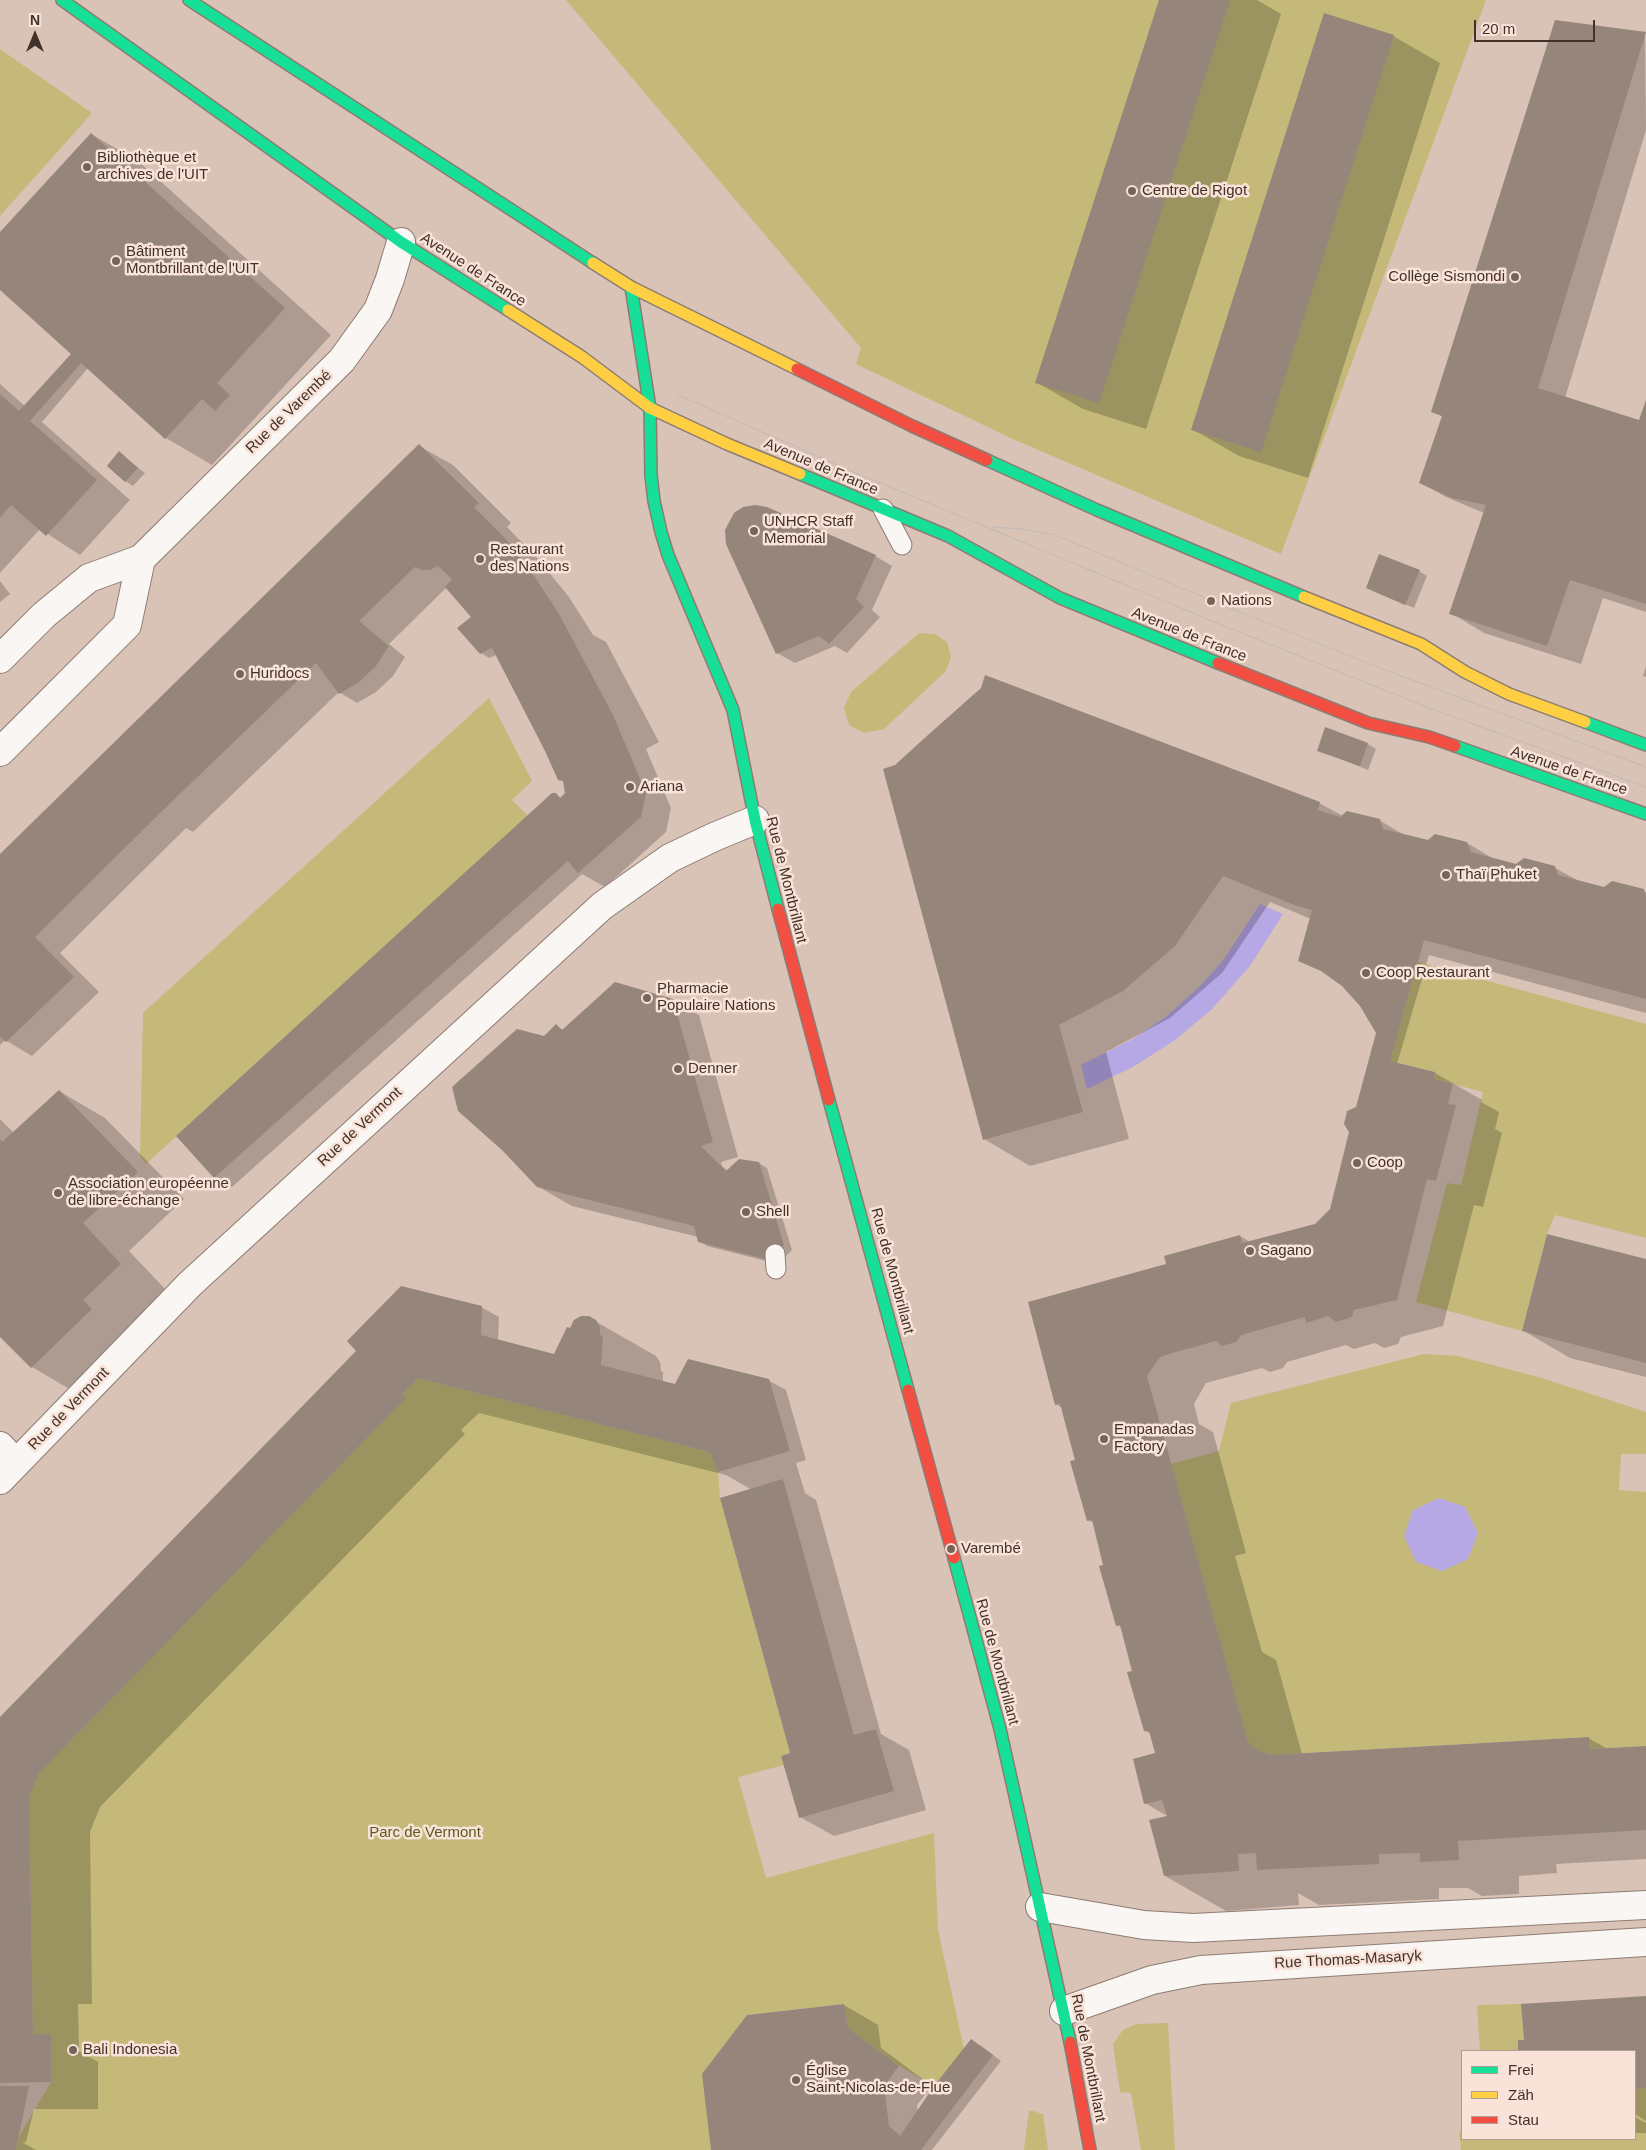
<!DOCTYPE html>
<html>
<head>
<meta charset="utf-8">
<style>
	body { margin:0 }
	#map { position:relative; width:1646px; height:2150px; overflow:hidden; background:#d9c2b6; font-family:Arial,sans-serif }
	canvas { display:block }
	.legend { position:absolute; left:1461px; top:2050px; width:175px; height:90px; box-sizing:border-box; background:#f9e3d8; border:1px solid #af9c92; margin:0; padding:6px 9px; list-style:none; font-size:15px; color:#413128 }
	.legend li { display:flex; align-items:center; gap:10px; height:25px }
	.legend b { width:25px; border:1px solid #af9c92 }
	.north { position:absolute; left:10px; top:10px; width:50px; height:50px; -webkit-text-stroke:4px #f9e3d8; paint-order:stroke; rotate:0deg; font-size:14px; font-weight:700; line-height:20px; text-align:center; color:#413128 }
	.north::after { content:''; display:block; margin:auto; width:18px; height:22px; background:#413128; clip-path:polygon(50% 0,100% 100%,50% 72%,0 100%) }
	.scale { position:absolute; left:1474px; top:20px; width:121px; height:22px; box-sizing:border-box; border:2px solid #413128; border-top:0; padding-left:6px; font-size:15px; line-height:18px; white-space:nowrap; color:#413128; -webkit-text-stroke:4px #f9e3d8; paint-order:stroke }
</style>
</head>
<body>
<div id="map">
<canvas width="1646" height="2150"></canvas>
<ul class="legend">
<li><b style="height:6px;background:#16e098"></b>Frei</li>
<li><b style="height:6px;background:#ffcf43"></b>Zäh</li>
<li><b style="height:6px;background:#f24e42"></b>Stau</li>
</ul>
<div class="north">N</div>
<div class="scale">20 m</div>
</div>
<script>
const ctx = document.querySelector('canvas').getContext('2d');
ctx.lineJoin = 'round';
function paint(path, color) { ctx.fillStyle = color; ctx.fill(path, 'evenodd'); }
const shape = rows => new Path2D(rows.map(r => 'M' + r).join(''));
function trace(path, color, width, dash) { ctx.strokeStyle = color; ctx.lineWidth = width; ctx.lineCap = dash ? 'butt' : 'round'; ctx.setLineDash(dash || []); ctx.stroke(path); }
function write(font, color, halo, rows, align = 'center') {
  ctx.font = font + ' Arial,sans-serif'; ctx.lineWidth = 5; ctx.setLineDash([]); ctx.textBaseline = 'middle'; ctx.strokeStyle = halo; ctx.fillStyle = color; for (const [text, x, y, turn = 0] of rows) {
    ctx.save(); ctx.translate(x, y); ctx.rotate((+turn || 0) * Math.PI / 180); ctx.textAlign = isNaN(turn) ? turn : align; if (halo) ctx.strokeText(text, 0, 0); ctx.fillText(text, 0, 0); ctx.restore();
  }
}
paint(shape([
	[566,0,1486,0,1281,554,1015,440,856,364,861,348],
	[0,49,92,113,0,216],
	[919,633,935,634,947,642,951,657,946,671,884,729,864,733,849,725,844,708,851,692],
	[489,698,532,781,512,800,528,816,146,1164,140,1156,143,1013],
	[1418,962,1646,1024,1646,1238,1555,1215,1547,1234,1522,1331,1416,1302,1447,1183,1461,1185,1483,1092,1434,1079,1435,1072,1390,1061],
	[1424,1354,1458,1356,1542,1378,1646,1412,1646,1454,1621,1454,1619,1490,1646,1492,1646,1746,1589,1749,1588,1737,1271,1755,1257,1750,1248,1742,1171,1464,1219,1451,1231,1403],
	[418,1378,710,1452,718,1472,720,1498,790,1753,781,1756,784,1765,738,1777,766,1878,934,1833,938,1930,964,2049,934,2086,899,2066,848,2028,844,2004,747,2015,703,2074,711,2150,16,2150,18,2138,51,2082,51,2034,33,2034,29,1797,39,1773,405,1398,402,1395],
	[1521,2004,1524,2040,1518,2041,1518,2051,1480,2051,1477,2005],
	[1168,2023,1175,2150,1141,2150,1131,2093,1120,2092,1113,2044,1123,2030,1136,2024],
	[1646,2088,1646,2150,1461,2150,1459,2132,1462,2131,1462,2139,1635,2139,1635,2089],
	[1029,2110,1043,2114,1048,2150,1024,2150]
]), '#c4b979');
paint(shape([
	[1260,904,1283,914,1250,966,1212,1009,1175,1040,1133,1067,1087,1089,1081,1065,1131,1040,1167,1016,1201,985,1224,959],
	[1439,1498,1465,1507,1478,1533,1468,1559,1442,1571,1416,1562,1404,1536,1413,1510]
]), '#b6a7e5');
paint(shape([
	[1160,0,1257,0,1281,14,1146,429,1083,409,1036,382],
	[1645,34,1646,130,1565,398,1640,421,1646,403,1646,612,1603,598,1581,664,1484,633,1451,613,1484,513,1446,497,1421,483,1443,417,1432,411],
	[1393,36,1440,63,1308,478,1239,456,1192,429],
	[91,134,138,161,331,335,212,465,166,438,88,368,42,422,130,500,80,555,40,529,0,573,0,384,25,406,72,354,0,288,0,234],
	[419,446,453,465,511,523,507,527,538,559,569,597,593,635,606,642,659,742,646,749,671,808,666,832,605,887,582,874,232,1187,215,1177,556,795,561,798,566,793,564,782,559,779,546,750,496,655,489,658,481,653,473,618,447,587,389,644,405,657,393,676,376,692,357,703,339,692,193,832,186,828,60,953,99,992,32,1056,5,1040,0,1045,0,855],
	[119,453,145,473,133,486,125,481],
	[875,556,892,566,872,610,880,617,847,653,835,646,795,663,777,653],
	[1419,571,1427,576,1414,608,1367,588],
	[0,581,10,594,0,602],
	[1646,666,1646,677,1643,676],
	[1368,744,1376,749,1368,770,1318,750],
	[884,769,1319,803,1343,816,1379,820,1406,836,1429,841,1467,843,1494,859,1517,865,1555,868,1581,882,1604,889,1646,892,1646,1013,1429,955,1397,1064,1435,1073,1482,1100,1481,1102,1499,1112,1495,1129,1502,1133,1483,1207,1474,1205,1443,1326,1401,1337,1398,1344,1384,1348,1375,1343,1354,1349,1346,1345,1287,1362,1283,1368,1270,1372,1262,1368,1206,1383,1194,1404,1199,1424,1213,1432,1246,1553,1235,1556,1262,1652,1276,1660,1302,1754,1588,1738,1608,1749,1646,1748,1646,1859,1556,1864,1557,1873,1519,1876,1519,1894,1482,1896,1468,1888,1439,1888,1439,1899,1319,1905,1298,1893,1299,1905,1226,1911,1165,1876,1169,1817,1145,1803,1157,1754,1152,1734,1145,1731,1123,1628,1117,1625,1094,1523,1088,1520,1076,1461,1062,1408,1056,1404,1168,1265,1240,1236,1250,1242,1315,1225,1331,1210,1377,1033,1311,919,1270,902,1222,973,1170,1018,1106,1052,1129,1139,1030,1166,984,1139],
	[673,1000,699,1015,738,1157,721,1162,722,1166,728,1171,759,1163,767,1168,792,1250,778,1264,707,1246,699,1241,698,1237,572,1206,537,1186,544,1038,557,1026,563,1030],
	[59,1091,105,1118,184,1199,129,1251,167,1291,129,1327,138,1336,78,1394,32,1367,0,1335,0,1119,14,1133],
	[1646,1261,1646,1377,1570,1358,1524,1331],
	[481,1307,499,1317,498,1340,555,1355,571,1329,588,1317,656,1356,660,1362,661,1371,663,1372,663,1382,679,1386,768,1380,786,1390,806,1460,796,1463,805,1493,816,1500,881,1734,909,1750,926,1810,834,1836,800,1817,752,1490,726,1475,479,1413,461,1430,465,1434,100,1807,90,1832,92,2004,78,2004,79,2051,98,2062,98,2109,34,2109,26,2142,22,2142,36,2150,0,2150,0,1719],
	[1646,1997,1646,2121,1635,2114,1635,2051,1520,2051,1519,2042,1525,2042],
	[844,2005,878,2025,881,2048,932,2086,917,2105,918,2112,980,2045,1001,2061,932,2150,712,2150],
	[1635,2117,1646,2123,1646,2133,1635,2133]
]), '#0003');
paint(shape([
	[1159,0,1230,0,1099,403,1035,383],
	[1324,13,1394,35,1261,452,1191,430],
	[1555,20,1646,32,1538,388,1639,420,1646,400,1646,604,1570,580,1547,646,1449,614,1486,505,1452,498,1419,483,1442,416,1431,412],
	[91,133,285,308,217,383,230,395,215,411,202,399,165,439,81,363,30,421,97,480,46,536,11,505,0,518,0,394,19,411,71,354,0,290,0,232],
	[419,444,479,503,474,507,505,538,535,577,559,614,613,715,646,793,641,817,578,873,568,861,214,1178,176,1136,552,793,556,793,560,798,565,793,563,781,558,780,545,751,492,648,480,654,457,628,471,617,445,587,452,579,438,566,430,570,422,570,415,567,359,621,389,646,376,666,359,682,339,694,316,663,159,814,35,937,74,977,6,1042,0,1037,0,854],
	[119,451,138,468,125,482,107,466],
	[755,505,767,507,876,555,856,599,864,607,829,644,819,636,776,654,726,544,725,530,734,513,743,507],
	[1379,554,1420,570,1405,605,1366,588],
	[985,675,1320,802,1318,810,1340,817,1347,811,1380,819,1383,829,1428,840,1435,834,1467,842,1471,852,1516,864,1524,858,1555,866,1558,875,1604,887,1612,881,1644,889,1646,896,1646,999,1424,940,1390,1061,1435,1072,1434,1079,1453,1084,1448,1104,1456,1105,1436,1181,1427,1179,1397,1300,1354,1310,1352,1317,1336,1322,1328,1316,1306,1323,1305,1317,1241,1335,1236,1342,1222,1346,1216,1341,1172,1353,1160,1357,1147,1376,1248,1742,1257,1750,1271,1755,1589,1737,1589,1749,1646,1746,1646,1830,1458,1841,1459,1860,1420,1862,1420,1853,1379,1854,1379,1864,1257,1870,1256,1853,1238,1854,1239,1871,1164,1876,1149,1820,1167,1816,1162,1800,1144,1804,1133,1759,1155,1753,1149,1731,1144,1731,1127,1672,1132,1671,1120,1625,1116,1626,1099,1566,1103,1565,1092,1520,1087,1521,1070,1461,1075,1460,1064,1419,1060,1403,1055,1405,1028,1302,1166,1264,1164,1256,1240,1235,1242,1243,1315,1224,1330,1209,1349,1132,1344,1124,1347,1111,1356,1107,1376,1033,1360,1006,1342,986,1321,971,1298,961,1312,910,1294,905,1223,876,1175,946,1123,991,1059,1025,1083,1112,983,1140,883,769,895,765,928,735,981,688],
	[1325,727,1368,743,1360,766,1317,751],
	[615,982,673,999,713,1142,701,1146,726,1171,739,1159,759,1162,784,1245,769,1260,698,1242,694,1226,537,1187,503,1151,458,1111,452,1087,517,1029,544,1036,556,1024,562,1030],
	[59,1090,138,1172,83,1223,121,1264,83,1300,92,1309,31,1368,0,1337,0,1139,2,1142],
	[1547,1234,1646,1259,1646,1363,1522,1331],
	[401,1286,482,1306,481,1335,554,1354,567,1327,570,1328,574,1320,581,1316,589,1316,596,1320,600,1327,600,1335,603,1336,601,1365,675,1384,688,1359,769,1379,790,1451,718,1472,710,1452,418,1378,402,1395,406,1398,39,1773,29,1797,33,2034,51,2034,51,2082,0,2083,0,1717,356,1351,347,1341],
	[783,1479,854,1735,876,1729,894,1791,799,1818,781,1756,790,1753,720,1498],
	[1646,1996,1646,2088,1635,2089,1635,2051,1518,2051,1518,2040,1524,2040,1521,2004],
	[844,2004,848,2028,899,2066,884,2086,889,2126,900,2136,934,2086,971,2039,993,2055,921,2150,711,2150,702,2074,747,2015],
	[0,2086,29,2086,16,2150,0,2150]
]), '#95857a');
const lane = shape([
	[883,509,902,545],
	[775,1254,776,1269]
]);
const street = shape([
	[0,659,44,615,89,578,141,559,342,360,378,310,390,279,401,242],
	[0,752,127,625,141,559],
	[0,1446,16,1463],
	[0,1480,190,1284,602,906,670,858,714,837,755,820],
	[1040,1907,1144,1925,1193,1928,1646,1905],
	[1064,2011,1152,1980,1201,1970,1646,1942]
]);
const fast = shape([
	[62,0,401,242,508,310],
	[189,0,593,263],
	[631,287,650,408,651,475,654,501,661,532,668,555,733,710,755,820,778,909],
	[987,460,1097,510,1304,597],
	[800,474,948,536,1060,598,1218,663],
	[1585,722,1646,745],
	[1455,746,1646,814],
	[829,1100,908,1390],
	[954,1558,1000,1729,1070,2042]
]);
const slow = shape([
	[593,263,631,287,797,369],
	[508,310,582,357,650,408,727,444,800,474],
	[1304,597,1421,644,1465,672,1509,694,1585,722]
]);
const jam = shape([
	[797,369,912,426,987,460],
	[1218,663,1368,723,1429,737,1455,746],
	[778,909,829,1100],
	[908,1390,954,1558],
	[1070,2042,1090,2150]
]);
trace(lane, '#8d7c72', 21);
trace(street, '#8d7c72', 30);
trace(fast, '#8d7c72', 14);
trace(slow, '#8d7c72', 14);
trace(jam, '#8d7c72', 14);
trace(lane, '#f9f6f4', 19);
trace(street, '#f9f6f4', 28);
trace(fast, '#16e098', 11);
trace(slow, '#ffcf43', 11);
trace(jam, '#f24e42', 11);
trace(shape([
	[678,395,849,470,1217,623,1424,706,1646,787],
	[993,527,1022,529,1055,535,1227,607,1380,668,1646,767]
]), '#c0bab7', 1);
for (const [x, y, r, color] of [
	[87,167,5,"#76645a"],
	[1132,191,5,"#76645a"],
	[116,261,5,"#76645a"],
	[1515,277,5,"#76645a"],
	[754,531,5,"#76645a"],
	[480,559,5,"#76645a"],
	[1211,601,5,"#76645a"],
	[240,674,5,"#76645a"],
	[630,787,5,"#76645a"],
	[1446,875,5,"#76645a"],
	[1366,973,5,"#76645a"],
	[647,998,5,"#76645a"],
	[678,1069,5,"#76645a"],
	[1357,1163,5,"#76645a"],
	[58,1193,5,"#76645a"],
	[746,1212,5,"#76645a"],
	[1250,1251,5,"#76645a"],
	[1104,1439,5,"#76645a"],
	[951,1549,5,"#76645a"],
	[73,2050,5,"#76645a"],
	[796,2080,5,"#76645a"]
]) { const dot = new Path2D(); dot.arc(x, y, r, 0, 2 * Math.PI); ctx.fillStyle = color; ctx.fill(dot); trace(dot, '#f9e3d8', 2); }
write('15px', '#413128', '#f9e3d8', [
	["Bibliothèque et",97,158],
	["archives de l'UIT",97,175],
	["Centre de Rigot",1142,191],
	["Bâtiment",126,252],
	["Montbrillant de l'UIT",126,269],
	["Collège Sismondi",1505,277,"right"],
	["UNHCR Staff",764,522],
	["Memorial",764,539],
	["Restaurant",490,550],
	["des Nations",490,567],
	["Nations",1221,601],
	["Huridocs",250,674],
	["Ariana",640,787],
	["Thaï Phuket",1456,875],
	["Coop Restaurant",1376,973],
	["Pharmacie",657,989],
	["Populaire Nations",657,1006],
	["Denner",688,1069],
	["Coop",1367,1163],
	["Association européenne",68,1184],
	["de libre-échange",68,1201],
	["Shell",756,1212],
	["Sagano",1260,1251],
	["Empanadas",1114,1430],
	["Factory",1114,1447],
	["Varembé",961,1549],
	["Bali Indonesia",83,2050],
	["Église",806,2071],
	["Saint-Nicolas-de-Flue",806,2088]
], 'left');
write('15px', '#413128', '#f9e3d8', [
	["Avenue de France",473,270,33],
	["Rue de Varembé",289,412,-44],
	["Avenue de France",821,467,23],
	["Avenue de France",1189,635,22],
	["Avenue de France",1569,771,19],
	["Rue de Montbrillant",786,880,76],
	["Rue de Vermont",360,1127,-43],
	["Rue de Montbrillant",892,1271,75],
	["Rue de Vermont",69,1409,-46],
	["Rue de Montbrillant",997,1662,75],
	["Rue Thomas-Masaryk",1348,1960,-3],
	["Rue de Montbrillant",1088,2058,79]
]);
write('15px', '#5b5b20', '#f9e3d8', [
	["Parc de Vermont",425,1833]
]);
</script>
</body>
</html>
